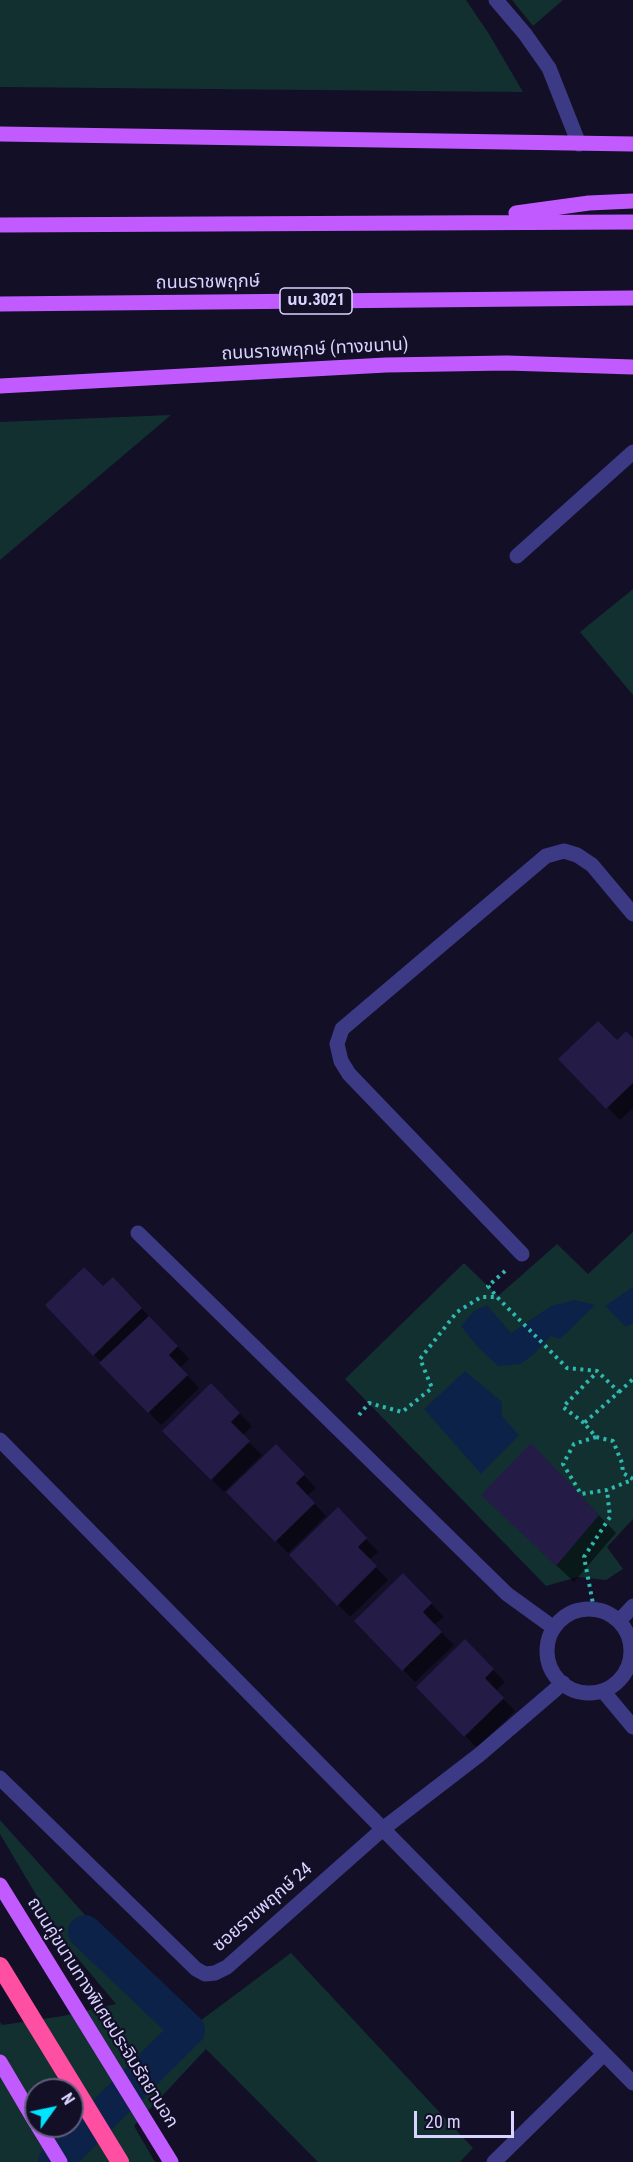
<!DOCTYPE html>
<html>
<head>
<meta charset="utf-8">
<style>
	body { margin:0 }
	#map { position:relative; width:633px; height:2162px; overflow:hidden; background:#130f26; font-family:"Roboto Condensed",sans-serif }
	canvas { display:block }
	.north { position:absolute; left:24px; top:2078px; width:60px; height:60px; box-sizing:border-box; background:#130f26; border:2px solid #625e7d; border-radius:50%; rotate:57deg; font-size:16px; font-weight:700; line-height:24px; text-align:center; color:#d9d4ff }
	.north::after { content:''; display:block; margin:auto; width:21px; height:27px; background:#00e5ff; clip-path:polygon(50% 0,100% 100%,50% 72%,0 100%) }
	.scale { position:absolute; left:414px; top:2111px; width:100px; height:27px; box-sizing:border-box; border:3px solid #d9d4ff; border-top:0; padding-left:8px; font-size:18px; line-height:21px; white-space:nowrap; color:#d9d4ff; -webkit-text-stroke:4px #130f26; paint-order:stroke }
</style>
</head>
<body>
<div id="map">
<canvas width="633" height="2162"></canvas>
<div class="north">N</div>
<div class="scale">20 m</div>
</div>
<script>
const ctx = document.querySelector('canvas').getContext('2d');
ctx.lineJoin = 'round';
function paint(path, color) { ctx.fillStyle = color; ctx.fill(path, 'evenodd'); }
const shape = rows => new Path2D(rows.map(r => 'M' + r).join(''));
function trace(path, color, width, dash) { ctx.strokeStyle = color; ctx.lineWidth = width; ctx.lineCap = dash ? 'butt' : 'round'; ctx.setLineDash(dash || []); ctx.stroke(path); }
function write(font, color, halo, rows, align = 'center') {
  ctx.font = font + ' "Roboto Condensed","Noto Sans Thai",sans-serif'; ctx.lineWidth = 4.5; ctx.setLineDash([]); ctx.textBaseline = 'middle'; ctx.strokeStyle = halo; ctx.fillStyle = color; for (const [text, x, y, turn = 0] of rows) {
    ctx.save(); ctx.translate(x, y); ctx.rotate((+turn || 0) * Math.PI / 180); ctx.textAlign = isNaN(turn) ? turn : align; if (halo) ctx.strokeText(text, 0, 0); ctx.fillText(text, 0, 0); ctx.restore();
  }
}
paint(shape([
	[0,0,466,0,489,34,523,92,0,87],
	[512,0,563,0,533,26],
	[171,415,0,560,0,422],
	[633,589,633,695,580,632],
	[633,1232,633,1519,607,1547,623,1569,606,1580,578,1577,546,1586,345,1379,464,1263,498,1296,557,1244,588,1274],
	[0,1820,188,2030,291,1953,473,2148,460,2162,318,2162,206,2049,134,2126,155,2162,0,2162,0,2022,2,2025,63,2016,116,2004,64,1942,0,1834],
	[36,2090,72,2090,72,2126,36,2126]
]), '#12302f');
paint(shape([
	[633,1287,633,1323,626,1327,605,1306],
	[575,1300,595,1305,560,1339,551,1336,533,1355,520,1364,498,1366,477,1346,461,1326,474,1311,487,1305,511,1333,551,1306],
	[465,1371,502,1402,502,1416,519,1435,481,1474,424,1409]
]), '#0c2248');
paint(shape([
	[633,1040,633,1108,620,1120,560,1059,617,1042],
	[104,1288,125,1291,189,1359,180,1368,199,1388,161,1425,47,1305],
	[211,1385,252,1426,242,1436,262,1455,224,1492,164,1431],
	[276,1446,316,1488,307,1496,326,1516,288,1553,228,1492],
	[548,1462,616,1533,574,1582,500,1512],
	[350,1522,378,1552,369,1560,388,1580,350,1617,291,1555],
	[403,1575,444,1617,434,1625,454,1645,415,1682,356,1621],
	[465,1641,505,1682,496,1691,515,1711,477,1748,418,1687]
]), '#0007');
trace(shape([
	[55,2162,188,2030,85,1932]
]), '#0c2248', 34);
paint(shape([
	[598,1021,617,1040,626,1031,633,1038,633,1083,606,1109,558,1059],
	[84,1267,103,1286,113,1277,142,1308,93,1356,45,1305],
	[149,1316,178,1346,169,1355,188,1375,148,1413,99,1363],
	[211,1383,240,1413,231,1422,250,1441,211,1480,162,1431],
	[531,1443,599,1515,556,1566,481,1495],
	[276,1444,305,1474,296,1483,315,1503,275,1542,226,1492],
	[338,1507,367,1538,358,1547,377,1566,337,1606,289,1555],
	[403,1573,432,1603,423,1612,442,1632,402,1671,354,1621],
	[465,1639,494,1669,485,1678,504,1698,464,1737,416,1687]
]), '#241b47');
trace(shape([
	[505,1271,488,1286,497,1297,567,1368,597,1371,619,1392,584,1423,596,1437,613,1441,622,1463,623,1473,633,1479],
	[619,1392,633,1379],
	[359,1415,369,1403,402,1412,432,1388,420,1359,457,1312,481,1297,497,1297],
	[584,1423,563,1407,597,1372],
	[596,1437,574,1444,563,1464,581,1494,607,1490,632,1480],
	[594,1609,584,1557,610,1517,607,1490]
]), '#2fb8b0', 4, [3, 4.5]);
trace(shape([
	[496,0,525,34,549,68,579,144],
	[517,556,633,452],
	[138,1233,507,1594,554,1628],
	[522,1254,349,1074,341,1061,337,1044,342,1029,546,856,564,851,577,855,592,865,633,914],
	[0,1440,633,2083],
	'547 1651a42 42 0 1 1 84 0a42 42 0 1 1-84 0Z',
	[619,1621,633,1606],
	[603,1691,633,1727],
	[0,1778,196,1969,205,1974,215,1973,227,1967,384,1828,479,1755,563,1683],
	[494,2162,604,2054]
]), '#3d3a85', 15);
trace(shape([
	[0,134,633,144],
	[516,213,589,203,633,201],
	[0,225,633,222],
	[0,304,633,298],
	[0,386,386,365,507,363,633,367],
	[0,1885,171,2162],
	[0,2062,36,2123],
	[38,2126,60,2162]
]), '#c25bff', 15);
trace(shape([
	[0,1966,120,2162]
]), '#ff4fa3', 18);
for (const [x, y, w] of [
	[316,301,72]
]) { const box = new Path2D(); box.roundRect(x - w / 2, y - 13, w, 26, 4.5); ctx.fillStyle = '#130f26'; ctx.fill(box); trace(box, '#d9d4ff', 1.5); }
write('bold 16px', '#d9d4ff', null, [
	["นบ.3021",316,301]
]);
write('18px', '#d9d4ff', '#130f26', [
	["ถนนราชพฤกษ์",208,283,-1],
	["ถนนราชพฤกษ์ (ทางขนาน)",315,350,-3],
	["ซอยราชพฤกษ์ 24",263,1908,-41],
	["ถนนคู่ขนานทางพิเศษประจิมรัถยานอก",102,2013,58]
]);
</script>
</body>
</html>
